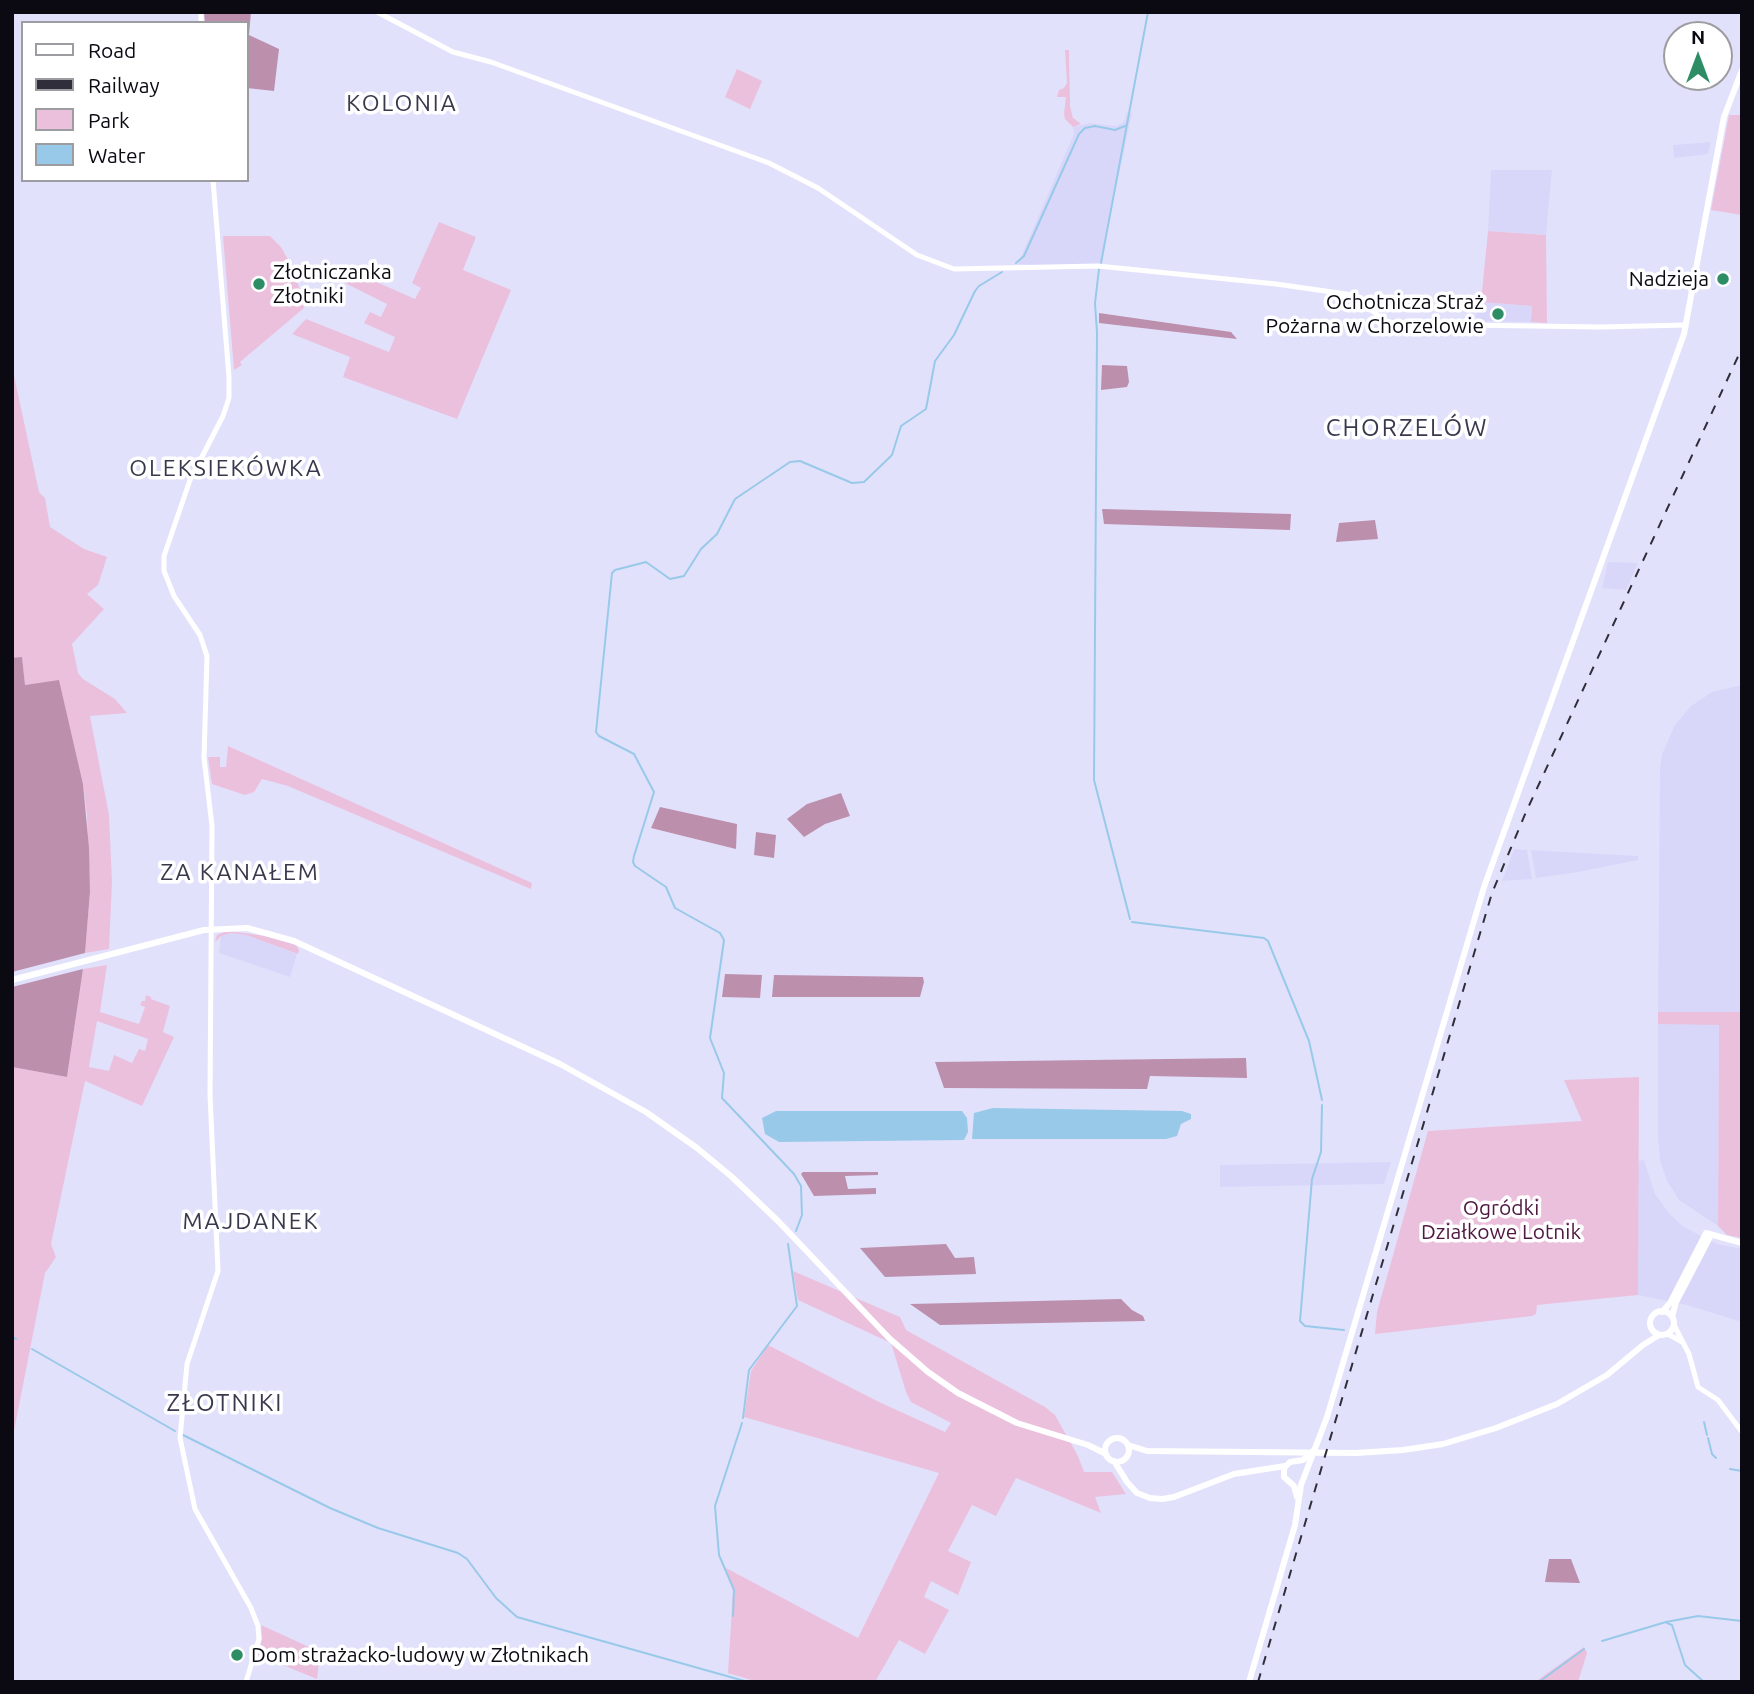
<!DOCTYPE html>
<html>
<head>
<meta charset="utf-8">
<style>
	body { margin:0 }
	#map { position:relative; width:1754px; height:1694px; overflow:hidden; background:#e2e1fc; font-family:Ubuntu,sans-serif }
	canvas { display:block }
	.frame { position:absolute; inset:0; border:14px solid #0b0a13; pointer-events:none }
	.legend { position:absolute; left:21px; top:21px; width:228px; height:161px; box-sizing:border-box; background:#fff; border:2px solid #9d9da1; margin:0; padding:9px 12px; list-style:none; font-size:21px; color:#0b0a13 }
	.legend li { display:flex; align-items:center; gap:14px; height:35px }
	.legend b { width:35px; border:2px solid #9d9da1 }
	.north { position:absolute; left:1663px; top:21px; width:70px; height:70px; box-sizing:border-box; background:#fff; border:2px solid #9d9da1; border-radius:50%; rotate:0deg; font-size:19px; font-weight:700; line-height:28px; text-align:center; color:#0b0a13 }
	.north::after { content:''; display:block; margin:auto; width:24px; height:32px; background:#2d8d65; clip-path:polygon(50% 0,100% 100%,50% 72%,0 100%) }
</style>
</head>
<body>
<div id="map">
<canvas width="1754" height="1694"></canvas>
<div class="frame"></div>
<ul class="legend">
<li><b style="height:9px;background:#fff"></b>Road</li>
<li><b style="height:9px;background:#2f2e3a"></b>Railway</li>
<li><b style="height:19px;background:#ebc0dd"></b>Park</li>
<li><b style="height:19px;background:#99c9e9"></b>Water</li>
</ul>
<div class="north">N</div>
</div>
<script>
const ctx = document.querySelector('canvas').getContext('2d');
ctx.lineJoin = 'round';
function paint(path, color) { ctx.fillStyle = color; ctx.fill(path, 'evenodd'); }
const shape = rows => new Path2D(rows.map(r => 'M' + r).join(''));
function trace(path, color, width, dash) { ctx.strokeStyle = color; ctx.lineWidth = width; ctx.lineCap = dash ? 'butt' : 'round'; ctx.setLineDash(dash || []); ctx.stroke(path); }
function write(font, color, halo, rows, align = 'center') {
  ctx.font = font + ' Ubuntu,sans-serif'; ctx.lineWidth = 7; ctx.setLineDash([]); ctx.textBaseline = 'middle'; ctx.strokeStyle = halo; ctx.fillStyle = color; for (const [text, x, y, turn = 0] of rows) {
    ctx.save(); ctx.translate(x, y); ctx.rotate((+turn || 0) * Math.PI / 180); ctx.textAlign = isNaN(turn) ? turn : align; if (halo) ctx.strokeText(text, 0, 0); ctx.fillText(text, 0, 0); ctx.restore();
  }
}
paint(shape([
	[1127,112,1132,113,1099,269,1018,264,1074,134,1073,127,1090,123,1116,126,1124,122],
	[1711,142,1708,154,1674,158,1673,145],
	[1491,170,1552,170,1546,235,1488,231],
	[1481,302,1532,306,1531,322,1476,321,1476,311],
	[1608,562,1638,563,1626,590,1602,588],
	[1742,685,1742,1012,1658,1012,1660,768,1662,754,1675,725,1691,706,1712,692],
	[1514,849,1527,850,1532,879,1502,881],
	[1531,850,1638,856,1638,860,1578,872,1536,878],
	[230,933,246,935,297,954,290,977,219,953,221,936],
	[1658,1024,1719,1024,1718,1226,1679,1200,1667,1181,1660,1160,1658,1138],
	[1644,1160,1655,1194,1668,1212,1682,1226,1717,1244,1742,1249,1742,1322,1687,1305,1638,1295,1638,1161],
	[1391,1162,1384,1184,1220,1187,1220,1165]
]), '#d9d7f9');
paint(shape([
	[1065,50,1069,50,1070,106,1073,118,1081,124,1073,127,1065,119,1064,114,1066,97,1057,97,1059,90,1064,88,1067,83],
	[737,69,762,81,750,109,725,97],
	[1729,115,1742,115,1742,215,1711,210],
	[439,222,476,237,463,270,511,290,457,419,343,377,350,357,292,334,306,319,389,352,395,337,364,323,370,312,381,317,387,304,343,282,354,272,415,299,421,288,412,283],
	[1488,231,1546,235,1547,323,1531,322,1532,306,1481,302],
	[223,236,270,236,281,247,295,272,304,308,240,362,242,365,234,370],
	[12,366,39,492,45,498,50,527,84,549,107,557,98,585,87,594,104,609,72,644,78,673,83,679,115,699,127,713,90,716,109,815,112,882,109,949,85,953,90,892,87,816,83,784,59,681,25,685,22,658,12,658],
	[228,746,532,883,531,889,288,786,262,779,254,792,245,795,212,784,208,757,220,757,220,767,226,767],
	[228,931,266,936,296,945,299,950,298,954,246,935,230,933,221,936,215,942,217,935],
	[107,965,100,1012,139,1024,145,1007,140,1005,142,1001,145,1001,146,995,151,997,151,999,170,1006,163,1032,174,1037,142,1106,85,1081,51,1244,56,1257,45,1273,12,1441,12,1067,67,1077,83,969],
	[97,1021,148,1039,145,1051,139,1049,132,1063,114,1055,109,1071,89,1067],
	[1658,1012,1742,1012,1742,1238,1727,1235,1718,1226,1719,1025,1658,1024],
	[1639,1077,1638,1295,1537,1305,1536,1314,1532,1316,1375,1334,1377,1312,1428,1131,1582,1121,1564,1080],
	[793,1271,900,1317,906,1330,1045,1407,1055,1415,1078,1456,1084,1472,1112,1472,1126,1494,1095,1497,1101,1513,1016,1478,996,1516,972,1505,948,1551,971,1562,958,1595,931,1581,924,1597,949,1610,925,1654,899,1640,875,1682,758,1682,728,1673,733,1591,726,1568,858,1638,939,1473,744,1417,751,1371,768,1345,879,1402,945,1432,951,1423,911,1402,906,1392,891,1343,798,1300],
	[261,1625,320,1652,317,1679,258,1655,262,1639],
	[1584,1647,1587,1653,1578,1682,1535,1682]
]), '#ebc0dd');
paint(shape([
	[204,12,251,12,249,35,279,49,274,91,247,88,247,23,205,23],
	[1099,313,1231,332,1237,339,1099,323],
	[1102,365,1127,366,1129,382,1127,387,1101,390],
	[1102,509,1291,514,1290,530,1104,524],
	[1375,520,1378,539,1336,542,1339,523],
	[22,657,25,685,59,680,83,784,89,848,90,892,85,953,12,972,12,658],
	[841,793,850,816,825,824,804,837,787,819,807,804],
	[660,807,737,824,736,849,651,828],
	[756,832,776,835,774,858,754,855],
	[83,969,67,1077,12,1067,12,987],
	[725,974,762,975,760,998,722,997],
	[774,975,923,977,924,982,920,997,772,997],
	[1246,1058,1247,1078,1150,1076,1147,1089,944,1088,935,1062],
	[803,1172,878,1172,878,1175,845,1176,848,1189,876,1188,876,1194,814,1196,801,1174],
	[946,1244,955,1258,974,1257,976,1274,885,1277,860,1248],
	[1121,1299,1132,1310,1143,1316,1145,1321,940,1325,910,1304],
	[1549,1559,1571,1559,1580,1583,1545,1582]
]), '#bc8fad');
paint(shape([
	[993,1108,1182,1111,1191,1114,1191,1119,1181,1124,1177,1136,1166,1139,972,1139,974,1113],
	[776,1111,962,1111,967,1118,968,1132,964,1140,779,1142,765,1134,762,1118]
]), '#99c9e9');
trace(shape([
	[1016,263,1024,256,1079,134,1085,128,1095,126,1115,130,1125,126],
	[1101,263,1148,12],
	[1099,269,1095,303,1097,333,1094,780,1130,919],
	[1132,922,1264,938,1268,941,1309,1041,1322,1100],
	[1322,1105,1321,1152,1312,1179,1300,1321,1305,1326,1344,1330],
	[796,1231,802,1215,801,1186,794,1174,722,1098,724,1073,710,1038,724,940,720,933,675,908,666,887,635,866,633,862,634,856,654,792,634,754,599,736,596,732,612,573,615,570,646,562,670,579,684,576,701,549,717,534,735,499,790,462,800,461,852,483,864,482,892,455,901,426,926,409,935,361,954,335,975,291,979,286,1002,272],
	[12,1337,16,1339],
	[32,1349,175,1431],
	[743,1418,749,1370,797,1306,788,1244],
	[1704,1422,1707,1435],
	[183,1435,330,1508,378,1528,458,1553,467,1559,496,1598,517,1617,748,1682],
	[1708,1438,1712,1454,1716,1458],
	[1730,1469,1742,1471],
	[733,1616,734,1590,719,1555,715,1506,742,1423],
	[1667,1623,1672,1625,1685,1665,1704,1682],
	[1602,1641,1666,1622,1698,1616,1742,1621],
	[1539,1682,1584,1649]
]), '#99c9e9', 2);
trace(shape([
	[201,12,201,23],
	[377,12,453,52,491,62,769,163,818,188,917,255,954,269,1098,266,1276,284,1353,295,1385,321,1399,324,1600,327,1686,325],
	[213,180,229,377,229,398,223,416,190,480,164,556,164,571,174,596,200,635,207,656,204,758,212,826,210,1095,218,1271,187,1364,180,1438,195,1509,251,1608,258,1626,259,1639,246,1682],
	[1674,1325,1689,1354,1698,1387,1718,1400,1742,1432],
	[1668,1334,1682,1342]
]), '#fff', 5);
trace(shape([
	[12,980,204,930,247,928,294,941,560,1064,646,1112,697,1148,732,1177,779,1222,889,1338,928,1372,958,1393,1017,1423,1088,1445,1106,1454],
	'1650 1323a12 12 0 1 1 24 0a12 12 0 1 1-24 0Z',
	[1662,1312,1670,1303,1706,1233,1742,1243],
	[1672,1317,1676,1302,1711,1235],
	'1105 1450a12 12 0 1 1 24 0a12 12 0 1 1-24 0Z',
	[1128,1445,1147,1451,1356,1453,1403,1450,1443,1444,1496,1428,1557,1404,1607,1375,1643,1345,1659,1335],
	[1114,1461,1127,1482,1137,1493,1150,1498,1162,1499,1174,1497,1234,1474,1285,1466],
	[1297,1497,1294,1486,1284,1477,1284,1468,1290,1462,1303,1460,1313,1451],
	[1249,1682,1295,1525,1301,1485,1327,1417,1484,887,1684,334,1724,117,1742,70]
]), '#fff', 6);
trace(shape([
	[1258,1682,1492,893,1526,812,1742,348]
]), '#2f2e3a', 2, [9, 9]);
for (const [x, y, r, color] of [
	[1723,279,7,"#2d8d65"],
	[259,284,7,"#2d8d65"],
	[1498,314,7,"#2d8d65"],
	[237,1655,7,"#2d8d65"]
]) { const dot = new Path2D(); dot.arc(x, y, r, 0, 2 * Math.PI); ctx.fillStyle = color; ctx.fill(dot); trace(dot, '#fff', 2.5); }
write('21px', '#0b0a13', '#fff', [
	["Złotniczanka",273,272],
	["Złotniki",273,296],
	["Nadzieja",1709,279,"right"],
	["Ochotnicza Straż",1484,302,"right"],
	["Pożarna w Chorzelowie",1484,326,"right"],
	["Dom strażacko-ludowy w Złotnikach",251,1655]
], 'left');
write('21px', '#4e1841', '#fff', [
	["Ogródki",1501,1208],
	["Działkowe Lotnik",1501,1232]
]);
ctx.letterSpacing = '2px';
write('23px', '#39384d', '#fff', [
	["KOLONIA",402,103],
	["OLEKSIEKÓWKA",226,468],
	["ZA KANAŁEM",240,872],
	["MAJDANEK",251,1221]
]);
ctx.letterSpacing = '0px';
ctx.letterSpacing = '2px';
write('24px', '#39384d', '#fff', [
	["CHORZELÓW",1407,428],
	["ZŁOTNIKI",225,1403]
]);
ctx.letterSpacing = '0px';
</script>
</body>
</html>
